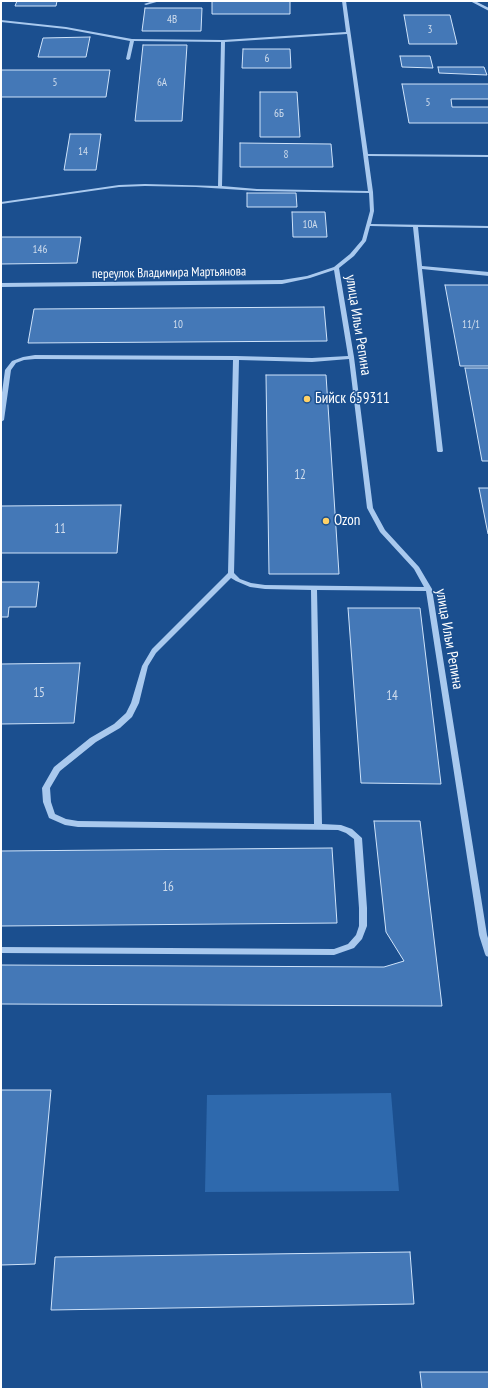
<!DOCTYPE html>
<html>
<head>
<meta charset="utf-8">
<style>
	body { margin:0 }
	#map { position:relative; width:490px; height:1390px; overflow:hidden; background:#1b4f8f; font-family:"PT Sans Narrow",sans-serif }
	canvas { display:block }
	.frame { position:absolute; inset:0; border:2px solid #fff; pointer-events:none }
</style>
</head>
<body>
<div id="map">
<canvas width="490" height="1390"></canvas>
<div class="frame"></div>
</div>
<script>
const ctx = document.querySelector('canvas').getContext('2d');
ctx.lineJoin = 'round';
function paint(path, color) { ctx.fillStyle = color; ctx.fill(path, 'evenodd'); }
const shape = rows => new Path2D(rows.map(r => 'M' + r).join(''));
function trace(path, color, width, dash) { ctx.strokeStyle = color; ctx.lineWidth = width; ctx.lineCap = dash ? 'butt' : 'round'; ctx.setLineDash(dash || []); ctx.stroke(path); }
function write(font, color, halo, rows, align = 'center') {
  ctx.font = font + ' "PT Sans Narrow",sans-serif'; ctx.lineWidth = 3; ctx.setLineDash([]); ctx.textBaseline = 'middle'; ctx.strokeStyle = halo; ctx.fillStyle = color; for (const [text, x, y, turn = 0] of rows) {
    ctx.save(); ctx.translate(x, y); ctx.rotate((+turn || 0) * Math.PI / 180); ctx.textAlign = isNaN(turn) ? turn : align; if (halo) ctx.strokeText(text, 0, 0); ctx.fillText(text, 0, 0); ctx.restore();
  }
}
paint(shape([
	[391,1093,399,1191,205,1192,207,1095]
]), '#2e69ad');
const building = shape([
	[17,1,57,1,56,6,15,6,17,1],
	[212,1,290,1,290,14,212,14,212,1],
	[145,8,202,8,201,31,142,31,145,8],
	[404,15,450,15,457,44,409,44,404,15],
	[90,37,86,57,38,57,43,38,90,37],
	[143,45,187,45,182,121,135,121,143,45],
	[243,49,290,49,291,68,242,68,243,49],
	[400,56,430,56,433,68,402,67,400,56],
	[438,67,484,67,487,75,439,73,438,67],
	[1,70,110,70,106,97,1,97,1,70],
	[402,84,489,84,489,99,451,99,452,107,489,107,489,123,409,123,402,84],
	[260,92,297,92,300,137,260,137,260,92],
	[70,134,101,134,96,170,64,170,70,134],
	[240,143,331,144,333,167,240,167,240,143],
	[247,193,296,193,297,207,247,207,247,193],
	[292,212,325,212,327,237,293,237,292,212],
	[1,237,81,237,77,263,1,264,1,237],
	[445,285,489,285,489,366,460,366,445,285],
	[324,307,327,341,28,343,34,309,324,307],
	[465,368,489,368,489,461,482,461,465,368],
	[266,375,326,375,339,574,269,574,266,375],
	[479,488,489,488,489,534,488,534,479,488],
	[121,505,117,553,1,553,1,506,121,505],
	[1,582,39,582,36,607,9,607,8,617,1,617,1,582],
	[348,608,420,608,441,784,361,783,348,608],
	[80,663,74,723,1,724,1,664,80,663],
	[374,821,420,821,442,1006,1,1004,1,965,384,967,404,961,386,932,374,821],
	[332,848,337,923,1,926,1,851,332,848],
	[1,1090,51,1090,35,1264,1,1265,1,1090],
	[410,1252,414,1304,51,1310,55,1257,410,1252],
	[420,1372,489,1372,489,1389,422,1389,420,1372]
]);
paint(building, '#4478b7');
trace(building, '#cfe3fa', 1);
paint(shape([
	[153,1,160,1,146,5,144,4,153,1],
	[342,1,346,1,368,154,489,155,489,157,368,156,373,192,374,211,371,224,489,226,489,228,418,227,422,266,489,272,489,276,422,269,443,451,442,452,438,452,437,451,413,227,370,226,366,241,354,256,339,268,354,357,373,508,385,530,419,567,432,589,487,935,489,941,489,957,486,956,485,954,479,935,426,591,317,590,322,824,341,825,352,829,362,838,367,908,367,926,362,939,354,948,334,955,1,953,1,947,334,949,348,944,356,935,359,926,359,908,354,839,346,833,338,830,78,827,65,825,49,818,43,802,42,788,54,767,90,738,114,724,126,713,131,703,142,666,152,649,228,573,233,360,35,359,24,360,16,363,11,370,4,420,1,422,1,400,5,370,12,361,23,357,35,355,236,356,312,358,348,356,334,270,310,278,282,284,1,287,1,283,282,280,307,276,334,267,350,254,362,240,370,211,369,193,257,191,196,187,145,186,119,187,1,204,1,202,119,185,145,184,218,186,221,42,134,41,130,59,128,60,126,59,130,41,66,29,1,22,1,20,66,27,132,39,223,40,346,32,342,1],
	[347,34,368,191,257,189,222,186,225,42,347,34],
	[349,359,367,508,380,532,414,569,424,587,265,585,251,583,240,579,234,573,239,360,312,362,349,359],
	[231,578,236,581,250,587,265,589,311,590,314,824,78,821,66,819,55,814,51,802,50,788,60,771,96,742,120,728,132,717,139,703,148,666,156,653,231,578],
	[470,1,475,1,489,8,489,11,470,1]
]), '#a9c9ee');
for (const [x, y, r, color] of [
	[307,399,4,"#ffd166"],
	[326,521,4,"#ffd166"]
]) { const dot = new Path2D(); dot.arc(x, y, r, 0, 2 * Math.PI); ctx.fillStyle = color; ctx.fill(dot); trace(dot, '#1b4f8f', 1.5); }
write('11px', '#d0dded', null, [
	["4В",172,20],
	["3",430,30],
	["6",267,59],
	["5",55,83],
	["6А",162,83],
	["5",428,103],
	["6Б",279,114],
	["14",83,152],
	["8",286,155],
	["10А",310,225],
	["146",40,250],
	["10",178,325],
	["11/1",471,325]
]);
write('13px', '#fff', '#1b4f8f', [
	["переулок Владимира Мартьянова",169,273,-1]
]);
write('13px', '#d0dded', null, [
	["12",300,475],
	["11",60,529],
	["15",39,693],
	["14",392,696],
	["16",168,887]
]);
write('15px', '#fff', '#1b4f8f', [
	["улица Ильи Репина",358,325,81],
	["улица Ильи Репина",449,639,80]
]);
write('15px', '#fff', '#1b4f8f', [
	["Бийск 659311",315,399],
	["Ozon",334,521]
], 'left');
</script>
</body>
</html>
